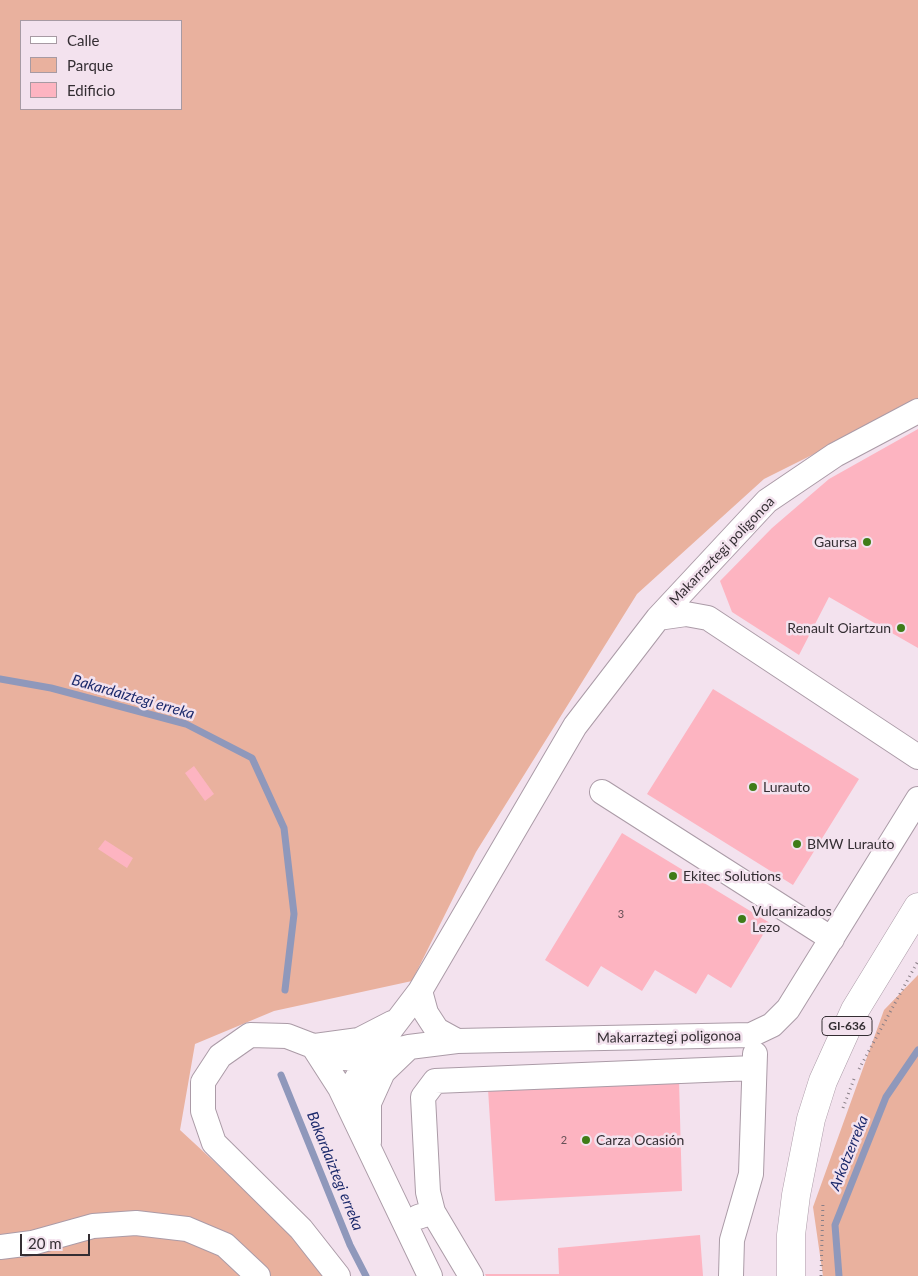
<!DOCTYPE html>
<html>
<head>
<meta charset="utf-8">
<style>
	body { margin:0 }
	#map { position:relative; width:918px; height:1276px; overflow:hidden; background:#f3e2ee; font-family:Lato,sans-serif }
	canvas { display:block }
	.legend { position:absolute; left:20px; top:20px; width:162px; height:90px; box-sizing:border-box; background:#f3e2ee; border:1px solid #a79aa3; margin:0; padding:6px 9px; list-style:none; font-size:15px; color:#342e33 }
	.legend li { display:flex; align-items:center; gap:10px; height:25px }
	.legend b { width:25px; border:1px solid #a79aa3 }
	.scale { position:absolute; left:20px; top:1234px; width:70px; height:22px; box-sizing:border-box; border:2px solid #342e33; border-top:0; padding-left:6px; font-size:15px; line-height:18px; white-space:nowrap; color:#342e33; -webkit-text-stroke:4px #f3e2ee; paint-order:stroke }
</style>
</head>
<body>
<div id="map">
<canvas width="918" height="1276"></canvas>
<ul class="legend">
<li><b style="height:6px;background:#fff"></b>Calle</li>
<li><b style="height:14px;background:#e9b19e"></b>Parque</li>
<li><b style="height:14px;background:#fdb4c1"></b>Edificio</li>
</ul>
<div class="scale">20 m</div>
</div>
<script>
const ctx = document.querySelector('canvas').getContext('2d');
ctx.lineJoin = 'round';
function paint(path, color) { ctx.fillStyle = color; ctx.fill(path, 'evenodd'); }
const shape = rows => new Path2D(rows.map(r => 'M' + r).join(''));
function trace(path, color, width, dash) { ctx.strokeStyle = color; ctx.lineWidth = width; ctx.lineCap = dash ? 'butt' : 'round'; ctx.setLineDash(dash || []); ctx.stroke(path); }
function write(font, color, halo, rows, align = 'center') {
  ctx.font = font + ' Lato,sans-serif'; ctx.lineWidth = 5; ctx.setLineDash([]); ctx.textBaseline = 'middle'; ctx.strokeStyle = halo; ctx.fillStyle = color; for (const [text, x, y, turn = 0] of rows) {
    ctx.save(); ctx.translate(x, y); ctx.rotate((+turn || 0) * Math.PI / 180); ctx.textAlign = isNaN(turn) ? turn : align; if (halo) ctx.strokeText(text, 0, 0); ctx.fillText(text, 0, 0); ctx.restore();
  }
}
paint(shape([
	[0,0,918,0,918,402,764,479,637,594,476,852,412,981,274,1011,195,1044,180,1130,338,1276,0,1276],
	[21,21,181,21,181,109,21,109],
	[918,975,918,1276,823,1276,813,1207,884,1010]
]), '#e9b19e');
trace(shape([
	[0,679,51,688,186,724,252,758,284,828,294,914,285,990],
	[281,1075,350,1245,366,1276],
	[839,1276,835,1225,886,1097,918,1050]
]), '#8f98bb', 7);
paint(shape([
	[918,429,918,648,829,597,799,655,732,612,720,581,772,528,829,479],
	[713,689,859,779,793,885,647,794],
	[194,766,214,794,205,801,185,773],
	[622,833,770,923,731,988,708,974,696,994,655,970,642,991,601,966,588,987,545,960],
	[105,840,133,858,127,868,98,849],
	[679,1080,682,1191,495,1201,488,1089],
	[700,1235,703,1276,486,1276,485,1274,559,1274,558,1248]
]), '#fdb4c1');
const minor = shape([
	[658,618,686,614,708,618,918,757],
	[602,792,832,939],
	[420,991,426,1013,437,1030,457,1041],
	[313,1046,340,1088,430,1276],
	[315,1046,359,1040,392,1023],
	[350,1109,354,1083,369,1058,420,991,575,726,658,618,767,501,835,455,918,411],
	[369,1142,369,1103,383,1072,407,1049],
	[433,1212,428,1192,423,1097,435,1081,754,1068],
	[418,1217,433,1212,471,1276],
	[0,1247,32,1243,93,1226,136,1223,187,1229,225,1245,258,1276],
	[338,1276,301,1229,214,1143,203,1111,203,1082,220,1056,250,1035,287,1036,344,1058,359,1059,409,1047,457,1041,751,1035,772,1025,788,1009,918,799],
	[731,1276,732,1240,751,1174,755,1054]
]);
const major = shape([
	[791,1276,791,1235,796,1195,811,1119,823,1081,855,1010,918,907]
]);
trace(minor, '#ab9ba7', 26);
trace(major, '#ab9ba7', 29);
trace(shape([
	[859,1069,918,961],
	[843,1108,854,1079],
	[821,1276,823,1202]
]), '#8a7f87', 3, [1, 4]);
trace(minor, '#fff', 24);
trace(major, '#fff', 28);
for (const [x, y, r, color] of [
	[867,542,5,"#3f7c18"],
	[901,628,5,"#3f7c18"],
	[753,787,5,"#3f7c18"],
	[797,844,5,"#3f7c18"],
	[673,876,5,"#3f7c18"],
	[742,919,5,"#3f7c18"],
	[586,1140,5,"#3f7c18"]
]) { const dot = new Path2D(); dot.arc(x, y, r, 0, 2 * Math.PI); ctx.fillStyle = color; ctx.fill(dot); trace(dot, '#f3e2ee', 2); }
write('11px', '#665056', null, [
	["3",621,914],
	["2",564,1140]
]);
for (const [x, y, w] of [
	[847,1026,50]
]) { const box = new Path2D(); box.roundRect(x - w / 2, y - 9.5, w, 19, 4); ctx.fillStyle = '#f3e2ee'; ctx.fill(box); trace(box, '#342e33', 1); }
write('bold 12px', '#342e33', null, [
	["GI-636",847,1026]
]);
write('14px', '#342e33', '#f3e2ee', [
	["Gaursa",857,542,"right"],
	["Renault Oiartzun",891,628,"right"],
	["Lurauto",763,787],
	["BMW Lurauto",807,844],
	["Ekitec Solutions",683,876],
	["Vulcanizados",752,911],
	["Lezo",752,927],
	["Carza Ocasión",596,1140]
], 'left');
write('14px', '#342e33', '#f3e2ee', [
	["Makarraztegi poligonoa",722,551,-46],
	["Makarraztegi poligonoa",669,1037,-1]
]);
write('italic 15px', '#1c2a6c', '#f3e2ee', [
	["Bakardaiztegi erreka",133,697,16],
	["Arkotzerreka",849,1153,-68],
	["Bakardaiztegi erreka",335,1171,68]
]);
</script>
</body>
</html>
